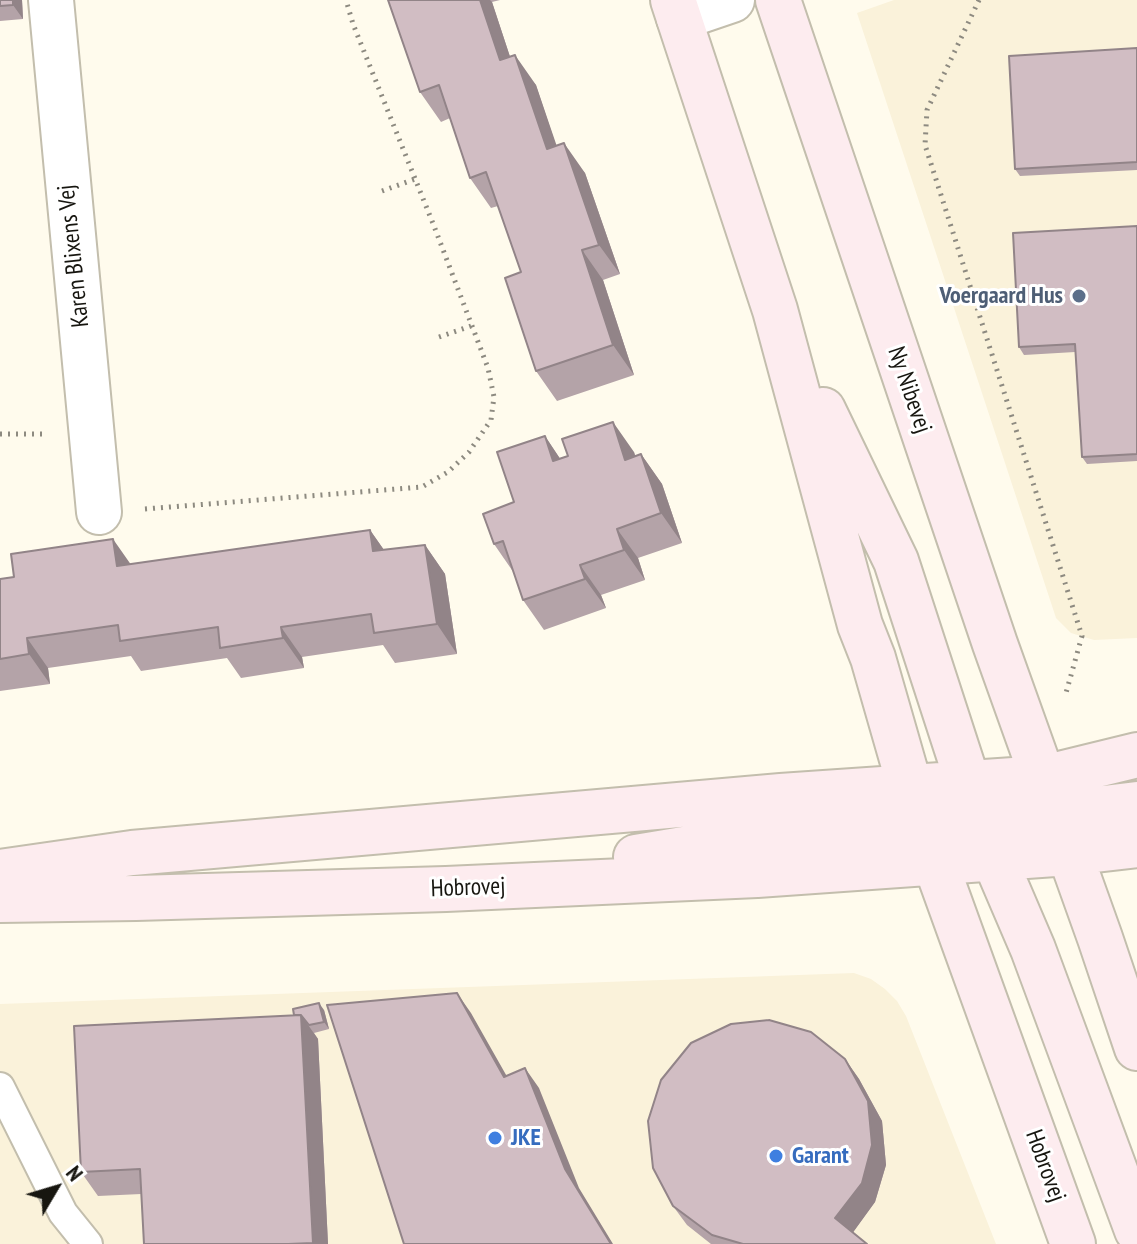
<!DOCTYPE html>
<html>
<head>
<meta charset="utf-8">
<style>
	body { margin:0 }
	#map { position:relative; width:1137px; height:1244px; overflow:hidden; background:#fffbed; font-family:"PT Sans Narrow",sans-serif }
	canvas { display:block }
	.north { position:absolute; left:16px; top:1148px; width:80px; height:80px; -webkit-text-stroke:6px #fff; paint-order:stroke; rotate:52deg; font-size:22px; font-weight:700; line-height:32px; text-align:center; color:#171610 }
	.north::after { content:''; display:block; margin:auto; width:28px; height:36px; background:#171610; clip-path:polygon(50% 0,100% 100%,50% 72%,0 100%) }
</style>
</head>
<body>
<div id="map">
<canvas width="1137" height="1244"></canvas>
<div class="north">N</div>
</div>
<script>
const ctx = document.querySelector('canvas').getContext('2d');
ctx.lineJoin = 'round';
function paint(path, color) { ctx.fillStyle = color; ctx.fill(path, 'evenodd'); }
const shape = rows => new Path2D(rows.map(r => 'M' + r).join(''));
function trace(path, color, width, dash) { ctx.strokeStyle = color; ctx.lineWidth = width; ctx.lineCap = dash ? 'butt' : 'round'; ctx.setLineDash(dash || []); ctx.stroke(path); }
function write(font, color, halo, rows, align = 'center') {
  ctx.font = font + ' "PT Sans Narrow",sans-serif'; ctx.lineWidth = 6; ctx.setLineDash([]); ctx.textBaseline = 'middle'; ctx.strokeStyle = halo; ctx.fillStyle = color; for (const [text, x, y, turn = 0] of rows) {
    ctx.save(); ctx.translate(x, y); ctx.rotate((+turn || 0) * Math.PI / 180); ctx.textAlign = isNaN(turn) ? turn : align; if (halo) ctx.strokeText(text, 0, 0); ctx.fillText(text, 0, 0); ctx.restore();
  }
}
paint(shape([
	[894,0,1137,0,1137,638,1094,640,1071,633,1056,618,857,13],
	[854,973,871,979,885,989,897,1001,906,1016,996,1244,0,1244,0,1004]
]), '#faf2da');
const service = shape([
	[0,1087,63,1213,88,1244]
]);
const minor = shape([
	[51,0,99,512],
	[679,18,732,0]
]);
const secondary = shape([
	[673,0,775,310,860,625,873,658,910,787,935,862,1073,1244],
	[778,0,995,644,1100,938,1137,1048],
	[823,410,896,561,968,783,986,803,1011,825,1067,852],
	[1028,821,1055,814,1137,804],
	[975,837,994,858,1033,949,1137,1230],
	[636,857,696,847,923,826,952,818,1011,792],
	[0,872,132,853,781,796,1043,778,1137,755],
	[0,900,136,898,446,889,757,875,1069,853,1137,845]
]);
trace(service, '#c3bead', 32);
trace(minor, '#c3bead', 48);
trace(secondary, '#c3bead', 48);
trace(shape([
	[979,0,927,110,925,145,1082,636,1066,693],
	[382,191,415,179],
	[439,337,471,326],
	[0,434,43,434],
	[145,509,422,487,448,472,469,452,491,420,494,397,488,368,434,226,353,24,346,0]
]), '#8d8a80', 5, [2, 6]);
trace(service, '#fff', 28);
trace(minor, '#fff', 44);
trace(secondary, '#fdecef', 44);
paint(shape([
	[0,0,22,0,23,19,0,21],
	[388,0,500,0,492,2,510,57,536,85,556,146,585,173,620,274,603,280,634,375,557,401,536,371,521,272,498,206,491,208,470,178,450,118,441,122,420,92],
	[1137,48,1137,170,1020,176,1015,169],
	[1137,226,1137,461,1087,464,1082,457,1075,352,1024,355,1019,347],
	[545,436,560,459,634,452,635,456,641,454,662,484,682,543,638,558,645,580,601,595,606,608,544,630,523,600,514,573,494,544],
	[370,530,384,550,425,545,445,574,457,654,395,663,383,645,302,657,304,668,241,678,227,658,141,671,131,656,48,668,50,684,0,691,0,579,131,564],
	[324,1010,329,1029,314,1033,318,1039,328,1244,144,1244,141,1194,98,1196,81,1172,294,1015],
	[845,1059,859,1079,882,1121,886,1165,875,1202,853,1232,867,1244,711,1244,687,1225,673,1206]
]), '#b4a3a8');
paint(shape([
	[13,0,22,0,23,19,13,5],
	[480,0,490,0,492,2,521,90,500,60],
	[515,55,536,85,568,179,547,149],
	[564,143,585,173,620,274,599,245],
	[582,250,603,280,634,375,613,345],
	[613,422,634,452,646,490,625,460],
	[545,436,565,466,553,461],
	[641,454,662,484,682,543,661,513],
	[617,529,638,558,645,580,624,550],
	[370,530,391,560,373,551],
	[113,539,134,569,117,566],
	[425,545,445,574,457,654,437,624],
	[580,565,601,595,606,608,585,579],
	[281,627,302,657,304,668,283,638],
	[27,638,48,668,50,684,29,654],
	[457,993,471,1013,518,1096,504,1077],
	[319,1003,324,1010,329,1029,324,1022],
	[301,1015,318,1039,328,1244,313,1244,313,1243],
	[845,1059,859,1079,882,1121,886,1165,875,1202,849,1238,835,1218],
	[525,1068,539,1088,579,1188,613,1244,611,1244,565,1169]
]), '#928488');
const building = shape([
	[0,0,13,0,13,5,0,6,0,0],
	[388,0,480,0,500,60,515,55,547,149,564,143,599,245,582,250,613,345,536,371,505,278,521,272,486,172,470,178,439,85,420,92,388,0],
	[1137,48,1137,162,1015,169,1009,56,1137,48],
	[1137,226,1137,454,1082,457,1075,344,1019,347,1013,233,1137,226],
	[613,422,625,460,641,454,661,513,617,529,624,550,580,565,585,579,523,600,503,541,494,544,483,514,514,502,497,452,545,436,553,461,568,456,562,439,613,422],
	[370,530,373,551,425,545,437,624,374,633,371,614,281,627,283,638,220,648,218,627,120,641,118,625,27,638,29,654,0,659,0,579,14,577,11,554,113,539,117,566,370,530],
	[457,993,504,1077,525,1068,565,1169,611,1244,404,1244,327,1005,457,993],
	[319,1003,324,1022,309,1025,301,1015,294,1015,293,1009,319,1003],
	[301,1015,313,1243,288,1244,144,1244,140,1169,81,1172,74,1026,301,1015],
	[769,1020,811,1032,845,1059,868,1101,872,1145,862,1183,835,1218,867,1244,743,1244,712,1235,673,1206,653,1168,648,1121,661,1080,691,1043,731,1024,769,1020]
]);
paint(building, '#d1bdc3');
trace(building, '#928488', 2);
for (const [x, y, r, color] of [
	[1079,296,8,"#5c6f8a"],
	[495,1138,8,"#3f7fe0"],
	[776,1156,8,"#3f7fe0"]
]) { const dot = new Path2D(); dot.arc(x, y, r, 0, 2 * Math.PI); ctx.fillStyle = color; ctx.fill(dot); trace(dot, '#fff', 3); }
write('24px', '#171610', '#fff', [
	["Karen Blixens Vej",74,256,-96],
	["Ny Nibevej",909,390,71],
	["Hobrovej",468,888,-2],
	["Hobrovej",1045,1166,70]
]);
write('bold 24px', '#4e5e75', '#fff', [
	["Voergaard Hus",1063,296]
], 'right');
write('bold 24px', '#366cbe', '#fff', [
	["JKE",511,1138],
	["Garant",792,1156]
], 'left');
</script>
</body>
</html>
